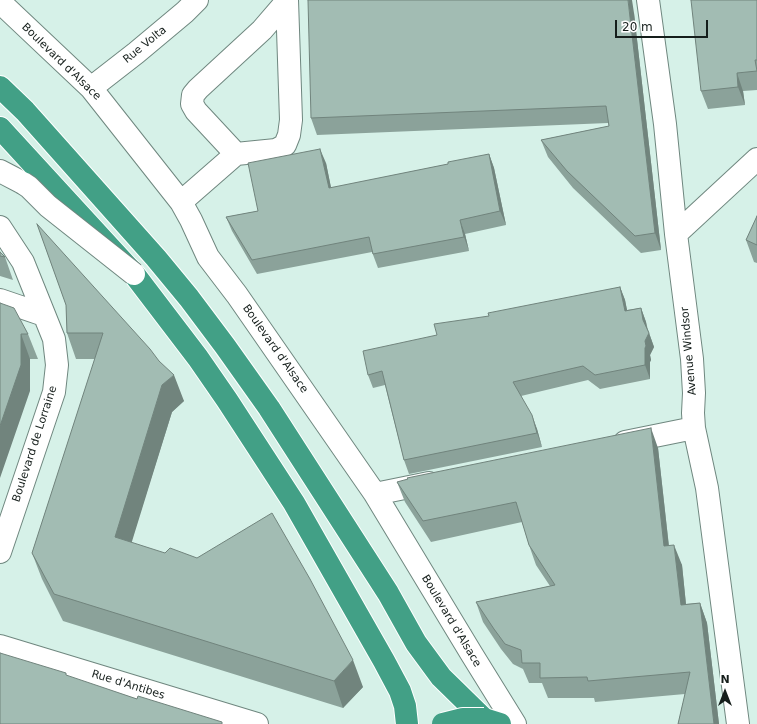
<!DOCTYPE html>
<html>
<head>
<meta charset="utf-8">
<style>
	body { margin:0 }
	#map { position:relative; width:757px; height:724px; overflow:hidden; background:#d6f1e8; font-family:"DejaVu Sans",sans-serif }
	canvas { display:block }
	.north { position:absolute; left:705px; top:672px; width:40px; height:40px; -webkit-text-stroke:3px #fff; paint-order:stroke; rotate:0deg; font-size:11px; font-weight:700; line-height:16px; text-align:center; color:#151e1b }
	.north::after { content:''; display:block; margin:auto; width:14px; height:18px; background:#151e1b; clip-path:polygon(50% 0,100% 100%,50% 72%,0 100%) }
	.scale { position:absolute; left:615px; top:20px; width:93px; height:18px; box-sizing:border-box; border:2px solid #151e1b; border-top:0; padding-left:5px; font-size:12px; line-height:14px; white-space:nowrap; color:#151e1b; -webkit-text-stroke:3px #fff; paint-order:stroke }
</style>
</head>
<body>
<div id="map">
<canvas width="757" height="724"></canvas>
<div class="north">N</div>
<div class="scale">20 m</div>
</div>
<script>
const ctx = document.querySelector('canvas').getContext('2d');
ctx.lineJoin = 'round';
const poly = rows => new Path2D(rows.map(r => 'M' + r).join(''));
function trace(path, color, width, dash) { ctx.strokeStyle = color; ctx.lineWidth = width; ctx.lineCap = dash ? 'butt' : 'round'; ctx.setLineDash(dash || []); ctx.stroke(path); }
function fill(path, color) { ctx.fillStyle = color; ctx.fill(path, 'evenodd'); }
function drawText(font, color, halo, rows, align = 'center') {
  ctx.font = font + ' "DejaVu Sans",sans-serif'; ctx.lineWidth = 4; ctx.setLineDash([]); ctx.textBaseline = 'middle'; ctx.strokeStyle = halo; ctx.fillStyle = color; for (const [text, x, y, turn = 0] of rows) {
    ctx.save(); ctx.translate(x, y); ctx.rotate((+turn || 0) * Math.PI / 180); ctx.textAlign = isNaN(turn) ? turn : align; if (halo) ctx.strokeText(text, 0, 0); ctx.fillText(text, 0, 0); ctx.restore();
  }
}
const minor = poly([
	[648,0,665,124,676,234,692,359,694,393,693,413,694,428,707,488,738,724],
	[0,2,91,88,181,202,191,220,208,257,237,295,375,494,471,653,515,724],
	[91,88,136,53,185,12,197,0],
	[236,154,196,111,192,104,193,95,198,89,262,30,287,1],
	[0,171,23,183],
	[181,202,236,154,276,150,285,145,289,135,291,120,287,0],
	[0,227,23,262,54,339,57,365,54,392,0,552],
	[676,234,757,159],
	[0,300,44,315],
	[625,442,694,428],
	[375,494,429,483],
	[0,646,257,724]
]);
const highway = poly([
	[0,87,25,111,156,258,189,298,225,346,269,408,388,593,416,643,441,677,484,719,500,724],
	[0,128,134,274,198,358,227,400,294,503,384,661,400,691,405,706,407,724]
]);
trace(minor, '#6f877f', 24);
trace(highway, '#fff', 24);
trace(minor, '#fff', 22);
trace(highway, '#42a086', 22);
const minorBridge = poly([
	[23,183,29,187,48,206,134,274]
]);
const highwayBridge = poly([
	[443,724,463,719,484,719]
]);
trace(minorBridge, '#6f877f', 24, []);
trace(highwayBridge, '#fff', 24, []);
trace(minorBridge, '#fff', 22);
trace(highwayBridge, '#42a086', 22);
fill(poly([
	[757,0,757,90,743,91,745,105,708,109,701,91],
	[634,13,661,250,641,253,573,188,548,157,541,140,609,126,608,123,317,135,311,118],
	[489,154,494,168,506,225,465,234,469,251,378,268,372,252,257,274,232,231,226,217,258,211,326,163,331,188,448,164],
	[757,216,757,263,754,262,746,240],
	[37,224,184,401,172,412,131,542,363,687,343,708,63,621,42,579,32,553,95,359,76,359,67,333,66,305],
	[0,252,5,257,13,280,0,276],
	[620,287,625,300,627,310,641,308,646,322,648,330,654,347,650,355,651,360,650,362,650,379,600,389,588,380,521,396,537,429,542,447,409,474,404,460,385,385,373,388,368,375,437,335,489,316],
	[0,303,28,334,38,359,30,359,30,391],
	[658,448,669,546,682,565,686,604,700,603,707,623,719,724,678,724,685,694,595,702,594,698,548,698,542,683,529,683,523,669,513,664,501,649,483,622,476,602,550,586,536,565,529,545,522,522,431,542,405,502,397,482]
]), '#8ba29a');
fill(poly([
	[628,0,632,0,634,13,661,250,655,233],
	[737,73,743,91,745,105,738,87],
	[320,149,326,163,334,202,329,188],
	[489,154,494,168,506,225,500,211],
	[460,220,465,234,469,251,464,237],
	[620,287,625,300,630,325,625,311],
	[641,308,646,322,648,334,649,333,654,347,650,355,651,360,650,362,650,379,645,365,645,341],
	[21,334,30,359,30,391,0,478,0,426],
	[174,375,184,401,172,412,125,564,115,537,162,385],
	[532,415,537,429,542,447,537,433],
	[651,428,658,448,671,566,664,546],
	[674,545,682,565,688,625,681,605],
	[700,603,707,623,719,724,714,724],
	[353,660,363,687,343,708,334,681]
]), '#71847d');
const building = poly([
	[308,0,628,0,655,233,635,236,567,171,541,140,609,126,606,106,311,118,308,0],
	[691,0,757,0,757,60,755,60,757,71,737,73,738,87,701,91,691,0],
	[320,149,329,188,448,164,448,162,489,154,500,211,460,220,464,237,373,254,369,237,252,260,226,217,258,211,248,163,320,149],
	[757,216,757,245,746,240,757,216],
	[37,224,150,349,159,361,174,375,162,385,115,537,165,553,170,548,197,558,272,513,310,579,353,660,334,681,54,594,32,553,103,333,67,333,66,305,37,224],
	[0,252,5,257,0,256,0,252],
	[620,287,625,311,641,308,643,320,649,333,645,341,646,346,645,348,645,365,595,375,583,366,513,382,532,415,537,433,404,460,382,371,368,375,363,351,437,335,434,324,489,316,488,313,620,287],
	[0,303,14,308,28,334,21,334,21,365,0,426,0,303],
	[651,428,664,546,674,545,681,605,700,603,714,724,678,724,690,672,588,681,587,677,540,678,540,663,522,663,521,650,505,644,494,629,476,602,555,585,529,545,516,502,423,521,397,482,408,479,407,478,651,428],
	[0,653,66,673,66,675,137,699,138,696,222,722,222,724,0,724,0,653]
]);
fill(building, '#a2bcb3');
trace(building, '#71847d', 1);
drawText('11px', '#151e1b', '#fff', [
	["Rue Volta",145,45,-39],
	["Boulevard d'Alsace",61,62,44],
	["Boulevard d'Alsace",275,349,55],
	["Avenue Windsor",689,351,-95],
	["Boulevard de Lorraine",35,444,-72],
	["Boulevard d'Alsace",451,621,59],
	["Rue d'Antibes",128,685,17]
]);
</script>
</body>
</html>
